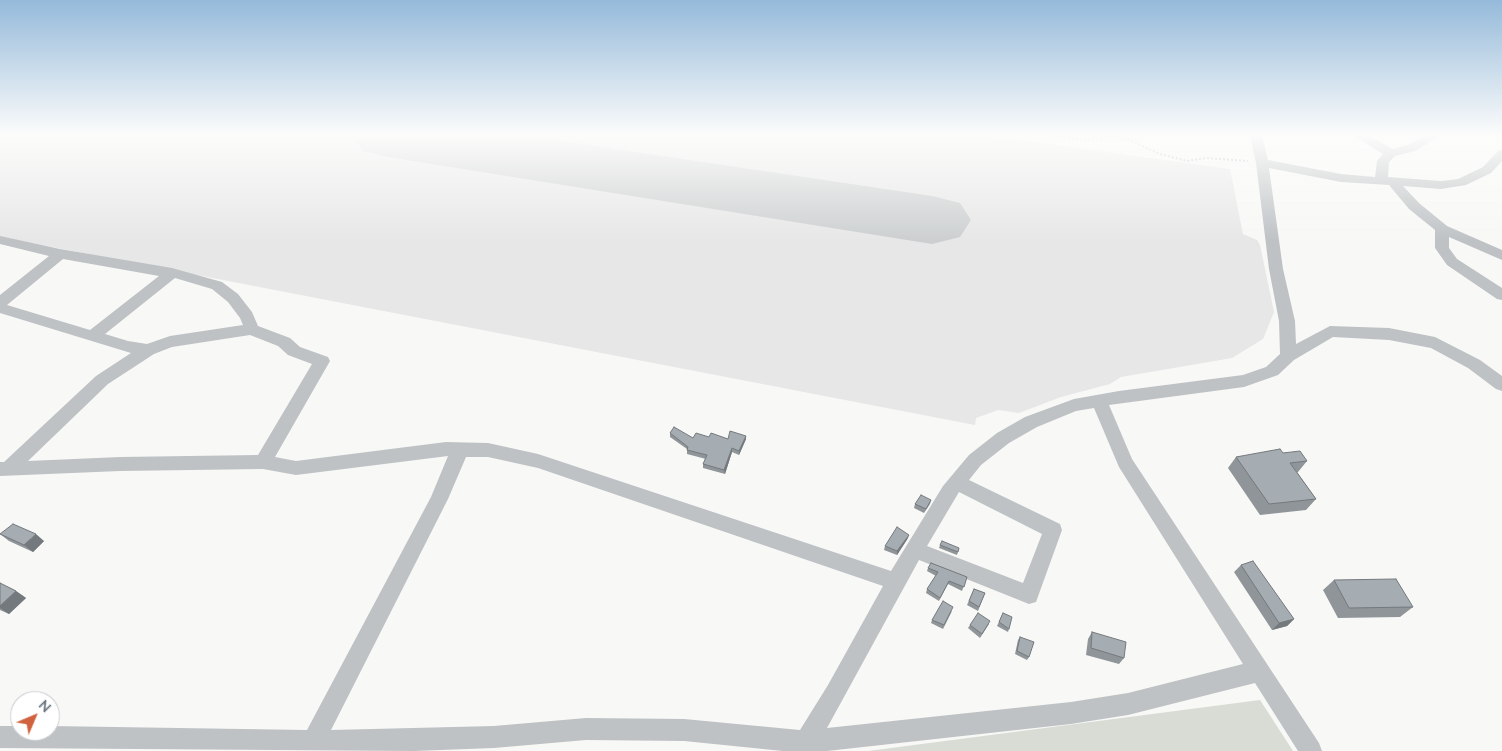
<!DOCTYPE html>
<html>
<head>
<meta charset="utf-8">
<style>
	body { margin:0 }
	#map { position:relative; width:1502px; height:751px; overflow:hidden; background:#f8f8f6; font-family:Mulish,sans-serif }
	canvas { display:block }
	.north { position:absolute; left:10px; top:691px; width:50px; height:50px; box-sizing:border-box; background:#fff; border:1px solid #c4c9cd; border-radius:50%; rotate:45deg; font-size:14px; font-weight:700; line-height:20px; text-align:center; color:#6b7883 }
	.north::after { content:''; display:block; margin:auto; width:18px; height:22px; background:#d0623e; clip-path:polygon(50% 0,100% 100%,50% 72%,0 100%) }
</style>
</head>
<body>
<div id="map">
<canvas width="1502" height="751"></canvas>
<div class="north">N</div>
</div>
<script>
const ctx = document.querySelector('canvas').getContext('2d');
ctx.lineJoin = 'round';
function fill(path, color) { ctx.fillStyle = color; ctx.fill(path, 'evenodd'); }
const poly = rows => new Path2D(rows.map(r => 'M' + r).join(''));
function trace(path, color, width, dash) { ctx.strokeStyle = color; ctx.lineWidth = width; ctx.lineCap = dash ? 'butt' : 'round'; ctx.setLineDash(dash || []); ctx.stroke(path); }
fill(poly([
	[0,136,991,136,1230,169,1243,234,1257,240,1260,245,1274,312,1263,339,1232,358,1121,377,1110,384,1061,397,1019,413,998,410,976,418,975,425,0,237]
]), '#e6e7e6');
fill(poly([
	[1260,700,1293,751,868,751]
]), '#d8dcd5');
fill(poly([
	[353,136,528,136,932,196,960,203,971,220,960,237,932,244,388,157,363,151,353,136]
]), '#cccfd0');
trace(poly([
	[1052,136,1084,140,1107,137,1127,139,1160,154,1187,161,1206,158,1248,161]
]), '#b8bbbe', 2, [2, 2]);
fill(poly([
	[1250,136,1262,136,1268,160,1341,174,1375,177,1377,161,1383,154,1354,136,1369,136,1393,149,1407,145,1425,136,1440,136,1415,151,1395,156,1389,162,1388,177,1441,181,1458,179,1483,167,1498,151,1502,150,1502,161,1491,173,1466,185,1441,189,1403,186,1419,203,1447,226,1502,250,1502,260,1449,237,1449,248,1457,259,1502,288,1502,300,1497,299,1447,265,1435,248,1435,230,1409,209,1389,185,1341,182,1269,168,1283,269,1295,321,1296,344,1330,326,1389,328,1435,337,1480,360,1502,376,1502,391,1496,389,1468,368,1431,348,1389,340,1333,337,1294,360,1278,375,1244,387,1109,405,1132,459,1319,743,1322,751,1298,751,1255,683,1128,715,1071,724,827,751,783,751,684,741,586,740,494,748,414,751,0,748,0,726,20,726,20,731,50,731,50,726,307,730,431,497,448,456,296,475,263,469,120,471,0,476,0,462,4,462,96,376,131,353,0,313,0,295,49,256,0,244,0,236,60,249,172,268,222,282,238,294,252,312,258,326,290,338,300,347,328,357,330,361,275,457,296,461,446,442,488,443,538,454,891,571,943,486,969,455,997,433,1025,417,1074,399,1119,391,1243,375,1266,367,1280,354,1279,321,1269,269,1256,163,1250,136],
	[63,259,159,276,90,330,7,305,63,259],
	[175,278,212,289,228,302,240,318,243,325,170,336,147,344,128,341,105,334,175,278],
	[250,335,278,346,288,355,312,364,258,455,120,457,28,461,108,384,154,354,172,347,250,335],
	[1094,408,1119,467,1243,664,1128,693,1071,702,827,728,919,560,1029,604,1036,602,1062,530,1060,524,969,480,981,465,1009,443,1037,427,1076,411,1094,408],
	[466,457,488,457,538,468,883,586,828,685,800,730,684,719,586,718,494,726,331,730,448,499,466,457],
	[959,492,1042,534,1023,583,927,546,959,492]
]), '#bec2c5');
fill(poly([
	[670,433,693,438,709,437,728,439,746,436,746,439,739,455,732,452,725,474,703,468,703,464,706,459,687,454,687,449,670,437],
	[1283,453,1307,461,1298,472,1297,472,1316,499,1306,510,1260,515,1228,468,1236,457],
	[931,500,930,504,924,513,914,508,915,504],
	[0,534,44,541,33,552,9,541],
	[908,538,897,555,884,550,885,546],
	[940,545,959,548,957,555,939,548],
	[1241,565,1294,619,1287,626,1272,630,1234,572],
	[928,568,967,577,962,591,948,584,939,601,926,593,927,589,936,576,927,571],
	[1334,580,1413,607,1400,617,1338,618,1323,590],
	[0,583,16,591,26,598,9,614,0,610],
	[974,589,985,593,978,611,967,605],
	[952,611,943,629,931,623,932,620],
	[1003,613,1009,629,1008,632,997,626],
	[989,624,980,638,968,628,970,625],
	[1092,632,1124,658,1119,664,1086,655,1088,639],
	[1020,637,1029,657,1027,660,1015,654,1018,640]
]), '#8f9599');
fill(poly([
	[746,436,746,439,739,455,739,451],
	[732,448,732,452,725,474,724,470],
	[36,534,44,541,33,552,24,545],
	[909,535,908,538,897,555,897,551],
	[16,591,26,598,9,614,0,608,0,606],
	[1294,619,1287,626,1272,630,1279,623]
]), '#74797d');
const building = poly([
	[674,427,693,438,696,433,709,437,711,433,728,439,730,431,746,436,739,451,732,448,724,470,703,464,707,455,687,450,688,447,670,433,674,427],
	[1280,449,1283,453,1300,451,1307,461,1290,463,1316,499,1269,504,1236,457,1280,449],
	[921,495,931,500,926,509,915,504,921,495],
	[13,524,36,534,24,545,0,534,13,524],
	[897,527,909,535,897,551,885,546,897,527],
	[942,541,959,548,958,552,940,545,942,541],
	[1253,561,1294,619,1279,623,1241,565,1253,561],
	[931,563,967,577,964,587,949,581,940,598,927,589,938,572,928,568,931,563],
	[1396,579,1413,607,1349,608,1334,580,1396,579],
	[0,583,16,591,0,606,0,583],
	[974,589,985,593,979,607,969,601,974,589],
	[943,601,953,607,944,625,932,620,943,601],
	[978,613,990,621,982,634,970,625,978,613],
	[1003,613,1012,617,1009,629,999,622,1003,613],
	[1092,632,1126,642,1124,658,1091,648,1092,632],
	[1020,637,1034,642,1029,657,1017,651,1020,637]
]);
fill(building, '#a6adb2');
trace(building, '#74797d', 1);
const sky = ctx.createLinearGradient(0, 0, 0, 241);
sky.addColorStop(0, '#95bada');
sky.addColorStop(0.56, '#fcfcfb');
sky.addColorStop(1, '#fcfcfb00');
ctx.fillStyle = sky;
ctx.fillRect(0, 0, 1502, 241);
</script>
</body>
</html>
